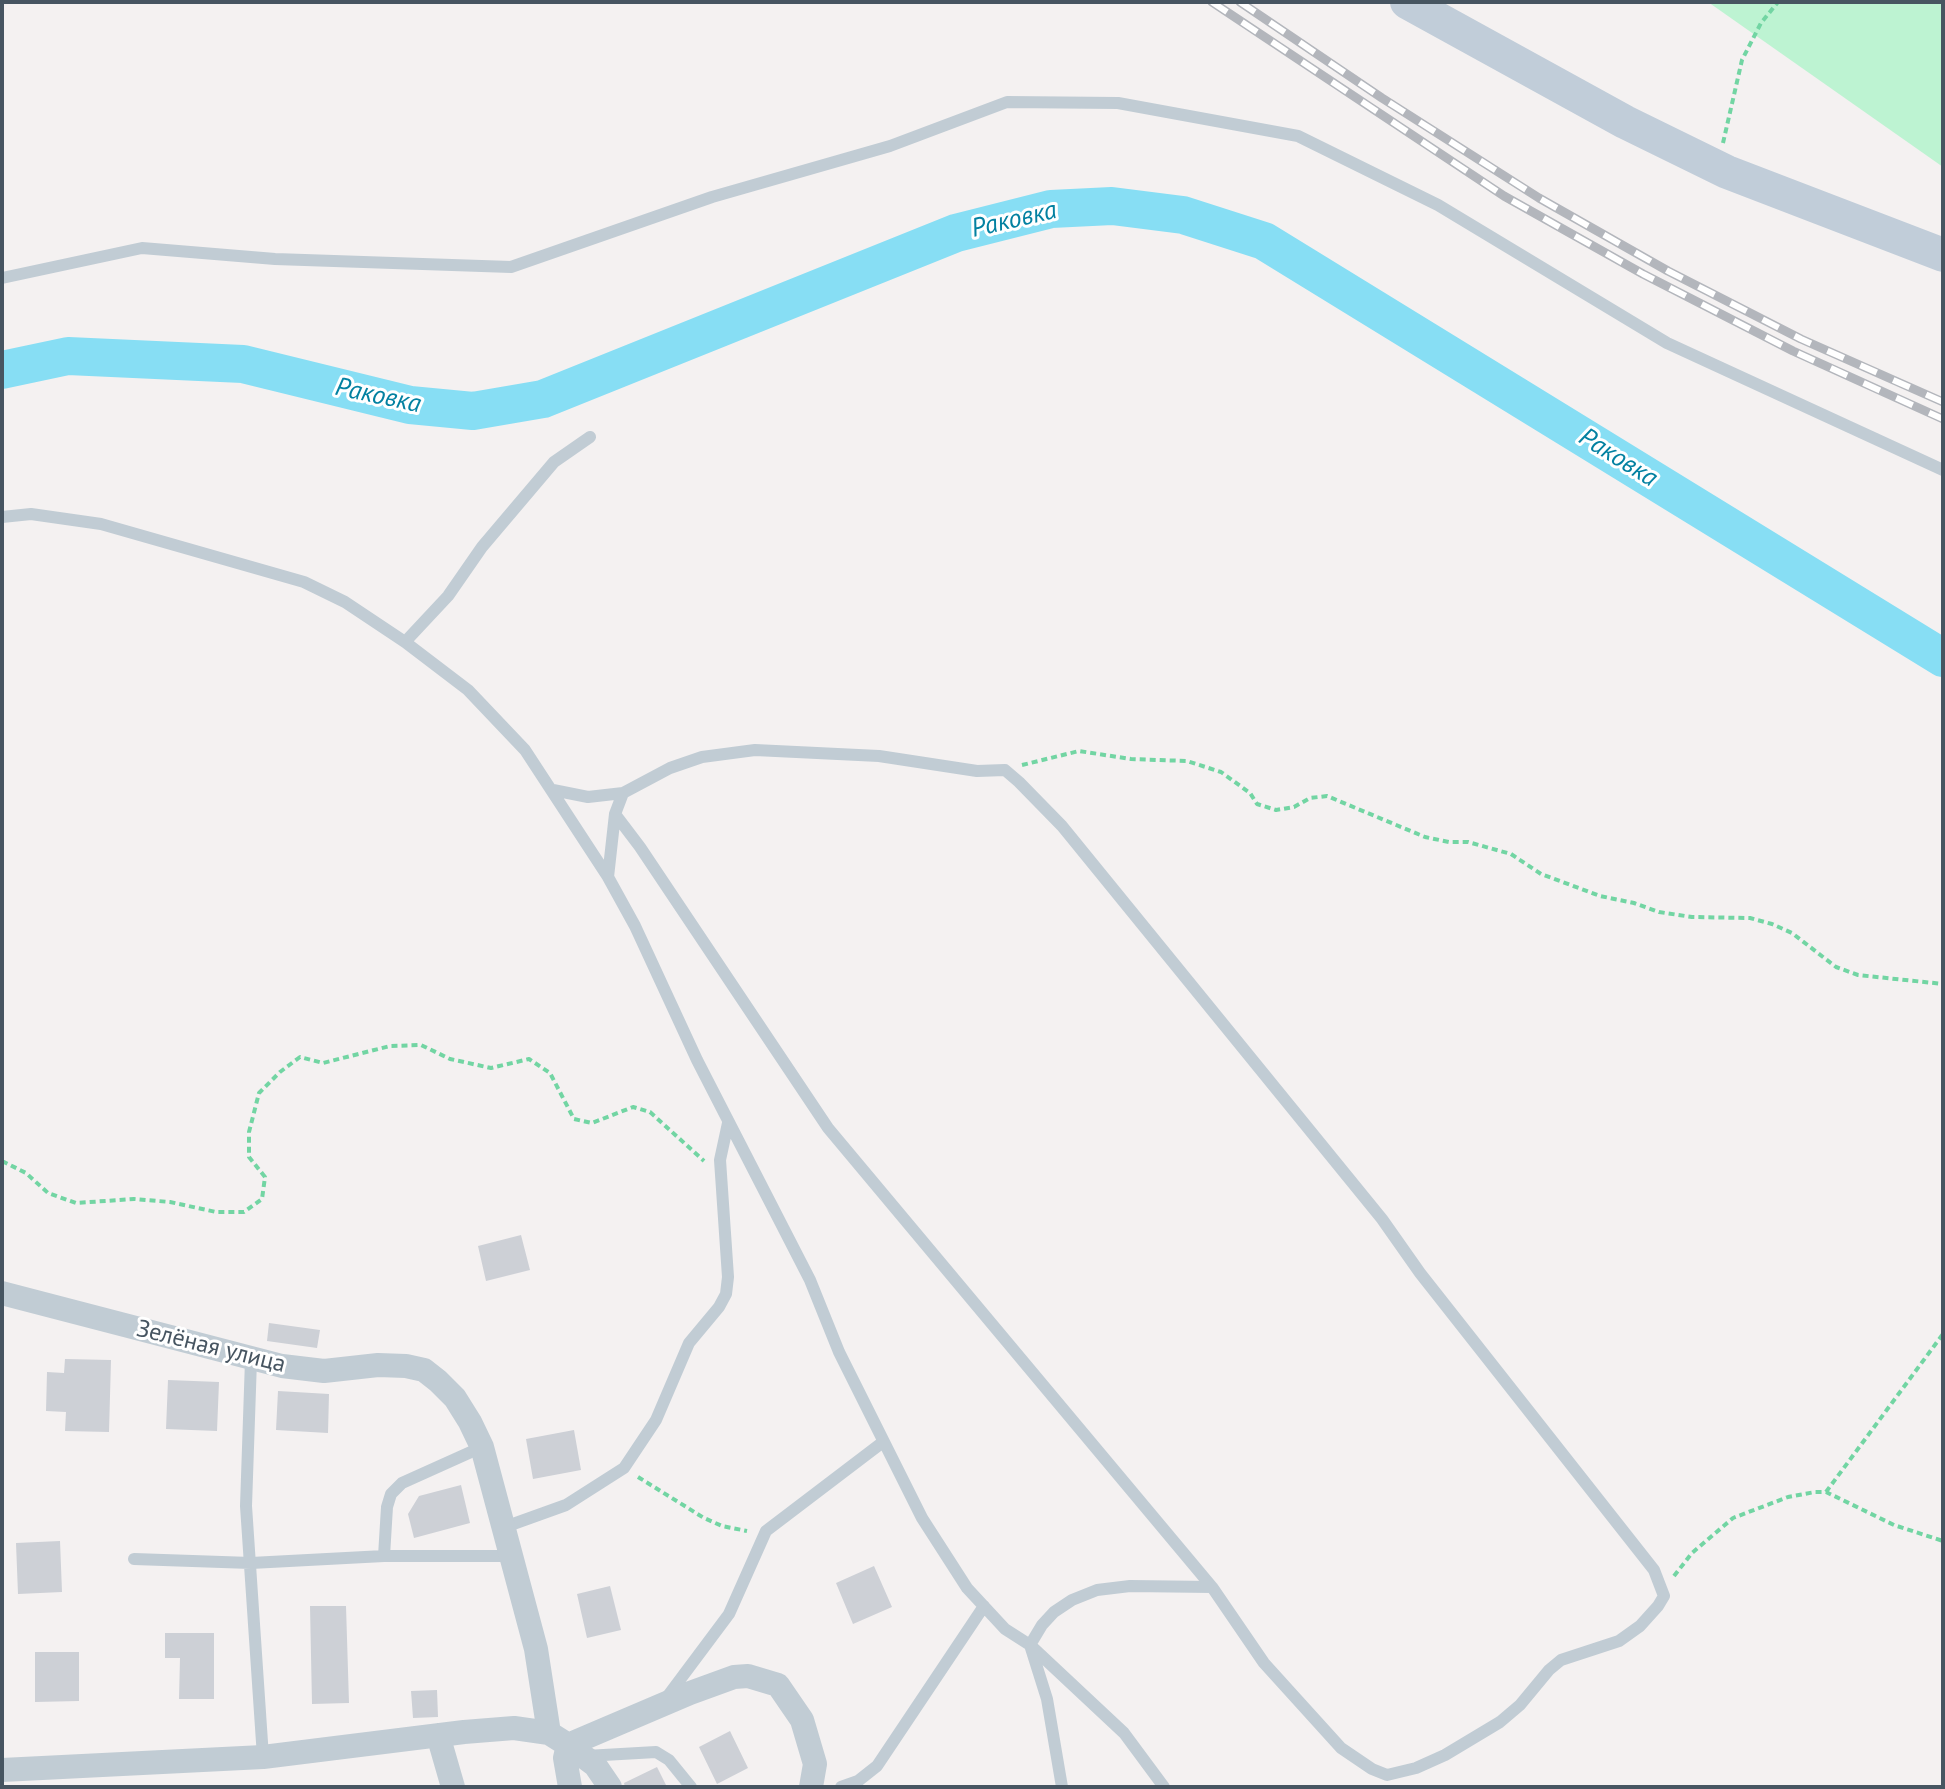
<!DOCTYPE html>
<html>
<head>
<meta charset="utf-8">
<style>
	body { margin:0 }
	#map { position:relative; width:1945px; height:1789px; overflow:hidden; background:#f4f1f1; font-family:"PT Sans",sans-serif }
	canvas { display:block }
	.frame { position:absolute; inset:0; border:4px solid #475561; pointer-events:none }
</style>
</head>
<body>
<div id="map">
<canvas width="1945" height="1789"></canvas>
<div class="frame"></div>
</div>
<script>
const ctx = document.querySelector('canvas').getContext('2d');
ctx.lineJoin = 'round';
function fill(path, color) { ctx.fillStyle = color; ctx.fill(path, 'evenodd'); }
const poly = rows => new Path2D(rows.map(r => 'M' + r).join(''));
function trace(path, color, width, dash) { ctx.strokeStyle = color; ctx.lineWidth = width; ctx.lineCap = dash ? 'butt' : 'round'; ctx.setLineDash(dash || []); ctx.stroke(path); }
function drawText(font, color, halo, rows, align = 'center') {
  ctx.font = font + ' "PT Sans",sans-serif'; ctx.lineWidth = 6; ctx.setLineDash([]); ctx.textBaseline = 'middle'; ctx.strokeStyle = halo; ctx.fillStyle = color; for (const [text, x, y, turn = 0] of rows) {
    ctx.save(); ctx.translate(x, y); ctx.rotate((+turn || 0) * Math.PI / 180); ctx.textAlign = isNaN(turn) ? turn : align; if (halo) ctx.strokeText(text, 0, 0); ctx.fillText(text, 0, 0); ctx.restore();
  }
}
fill(poly([
	[1708,2,1943,2,1943,167]
]), '#bdf3d2');
trace(poly([
	[2,370,68,356,243,364,410,405,473,411,543,399,956,233,1051,209,1112,206,1183,215,1264,241,1943,658]
]), '#87def4', 38);
fill(poly([
	[521,1235,530,1270,486,1281,478,1246],
	[269,1323,320,1330,317,1348,267,1341],
	[65,1359,111,1360,109,1432,65,1431,66,1412,46,1411,47,1372,64,1373],
	[168,1380,219,1382,217,1431,166,1429],
	[278,1391,329,1394,328,1433,276,1430],
	[574,1430,581,1470,533,1479,526,1439],
	[461,1485,470,1523,414,1538,408,1514,419,1496],
	[60,1541,62,1592,18,1594,16,1543],
	[874,1566,892,1607,853,1624,836,1583],
	[610,1586,621,1630,587,1638,577,1594],
	[310,1606,346,1606,349,1703,312,1704],
	[165,1633,214,1633,214,1699,179,1699,180,1658,165,1658],
	[35,1652,79,1652,79,1701,35,1702],
	[437,1690,438,1717,413,1718,411,1691],
	[730,1731,748,1768,717,1784,699,1747],
	[657,1767,667,1787,625,1787,624,1783]
]), '#cdd0d6');
trace(poly([
	[1723,143,1742,60,1761,23,1778,2],
	[1022,765,1079,751,1131,759,1187,761,1221,772,1250,793,1257,804,1276,810,1294,807,1310,798,1327,796,1425,837,1449,842,1468,842,1511,854,1541,874,1600,896,1634,903,1659,912,1692,917,1750,918,1772,924,1792,933,1836,967,1858,975,1943,984],
	[2,1161,26,1173,48,1193,76,1203,134,1199,170,1202,216,1212,244,1212,262,1199,265,1177,249,1157,249,1132,259,1093,280,1072,300,1057,323,1063,390,1046,421,1045,450,1059,491,1068,529,1059,550,1073,574,1119,592,1123,633,1107,650,1112,704,1161],
	[638,1477,704,1518,722,1526,747,1531],
	[1826,1492,1943,1334],
	[1674,1576,1692,1553,1733,1518,1788,1497,1815,1492,1826,1492,1894,1525,1943,1541]
]), '#72d5a3', 4, [6, 4]);
trace(poly([
	[2,278,142,248,275,259,511,267,712,197,890,146,1007,102,1118,103,1298,136,1438,205,1667,343,1943,470],
	[2,517,31,514,101,524,304,582,345,602,405,642,468,690,525,750,608,877,635,926,697,1060,810,1280,839,1352,922,1518,967,1588,1005,1629,1030,1645,1124,1733,1164,1787],
	[405,642,448,596,482,547,554,462,590,437],
	[553,790,588,797,623,793,670,768,702,757,755,750,879,756,977,771,1005,770,1019,782,1062,826,1382,1219,1420,1273,1654,1570,1664,1596,1658,1606,1640,1626,1619,1641,1561,1660,1549,1670,1520,1705,1500,1722,1445,1755,1416,1768,1387,1775,1372,1769,1341,1748,1264,1663,1212,1587,828,1128,640,847,615,814],
	[608,877,615,814,623,793],
	[251,1360,246,1506,263,1757],
	[502,1528,566,1505,624,1468,656,1420,689,1343,719,1307,726,1294,728,1277,720,1160,728,1123],
	[384,1556,387,1507,391,1494,402,1483,482,1447],
	[134,1559,251,1563,384,1556,512,1556],
	[667,1697,729,1614,766,1531,883,1442],
	[586,1756,656,1752,669,1760,691,1787],
	[841,1787,858,1781,877,1766,984,1606],
	[1062,1787,1047,1699,1030,1645,1042,1625,1054,1612,1072,1600,1097,1590,1130,1586,1212,1587]
]), '#c1ccd4', 12);
trace(poly([
	[2,1293,282,1366,324,1371,378,1365,406,1366,424,1370,438,1381,455,1398,470,1422,482,1447,536,1649,549,1733],
	[438,1735,453,1787],
	[2,1770,263,1757,464,1732,514,1728,549,1733,568,1745,595,1765,610,1787],
	[570,1787,565,1758,568,1745,690,1693,734,1677,748,1676,778,1685,802,1720,815,1764,811,1787]
]), '#c1ccd4', 24);
trace(poly([
	[1407,2,1625,122,1727,172,1943,255]
]), '#c1cdd9', 34);
const rail = poly([
	[1212,2,1504,196,1643,274,1793,351,1943,419],
	[1240,2,1382,98,1539,198,1668,271,1801,339,1943,402]
]);
trace(rail, '#b3b6bc', 9);
trace(rail, '#fff', 6, [18]);
drawText('24px', '#475561', '#fff', [
	["Зелёная улица",211,1347,14]
]);
drawText('italic 26px', '#0381a1', '#fff', [
	["Раковка",1014,220,-13],
	["Раковка",378,396,12],
	["Раковка",1618,458,32]
]);
</script>
</body>
</html>
